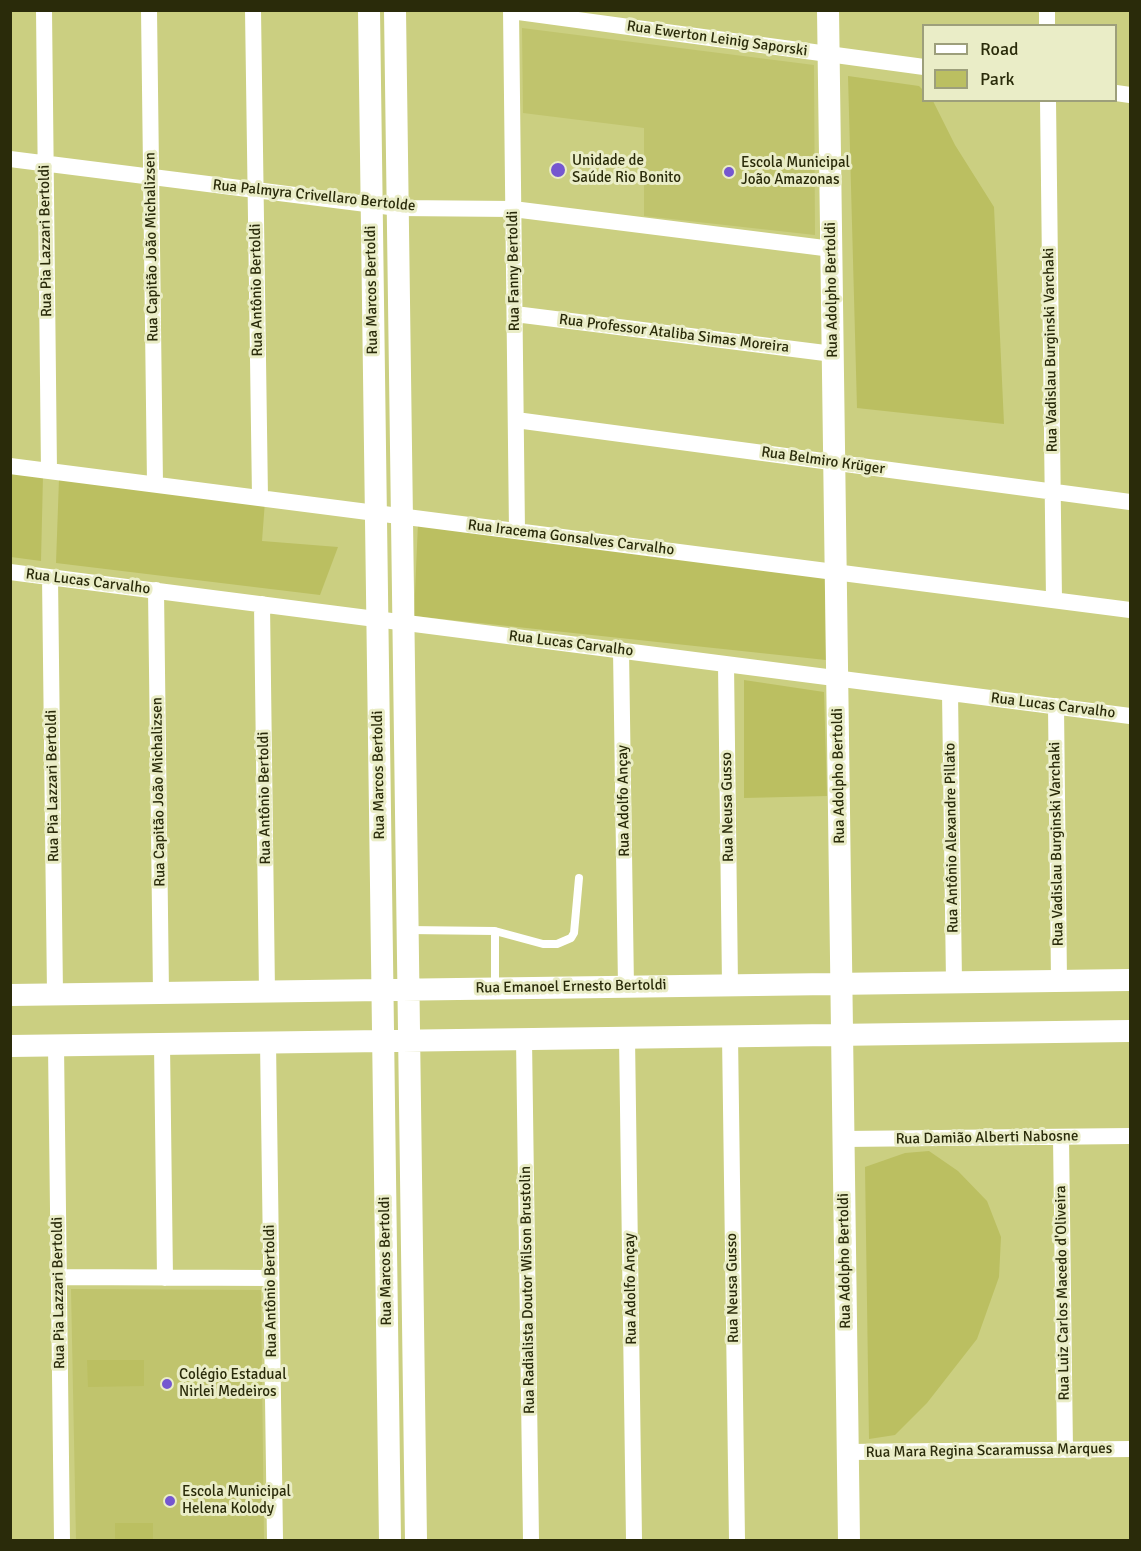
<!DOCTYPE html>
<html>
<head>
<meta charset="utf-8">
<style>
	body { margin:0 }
	#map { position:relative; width:1141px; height:1551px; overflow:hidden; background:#cbcf81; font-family:Signika,sans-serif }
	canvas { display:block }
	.frame { position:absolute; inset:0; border:12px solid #2a2b0a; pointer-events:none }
	.legend { position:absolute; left:922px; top:24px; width:195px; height:78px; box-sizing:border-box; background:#eaedc7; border:2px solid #9d9f7b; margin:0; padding:8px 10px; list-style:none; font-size:18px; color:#2a2b0a }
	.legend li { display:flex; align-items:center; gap:12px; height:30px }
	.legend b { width:30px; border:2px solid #9d9f7b }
</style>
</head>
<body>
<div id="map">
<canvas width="1141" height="1551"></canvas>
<div class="frame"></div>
<ul class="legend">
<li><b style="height:8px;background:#fff"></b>Road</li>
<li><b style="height:16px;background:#bbbf61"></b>Park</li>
</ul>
</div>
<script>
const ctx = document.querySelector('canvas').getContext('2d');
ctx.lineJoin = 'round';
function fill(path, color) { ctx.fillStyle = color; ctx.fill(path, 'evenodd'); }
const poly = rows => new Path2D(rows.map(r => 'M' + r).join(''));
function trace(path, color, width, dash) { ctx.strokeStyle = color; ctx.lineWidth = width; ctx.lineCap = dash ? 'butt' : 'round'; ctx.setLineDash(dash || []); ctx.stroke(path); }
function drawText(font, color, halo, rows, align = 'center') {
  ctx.font = font + ' Signika,sans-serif'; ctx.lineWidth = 6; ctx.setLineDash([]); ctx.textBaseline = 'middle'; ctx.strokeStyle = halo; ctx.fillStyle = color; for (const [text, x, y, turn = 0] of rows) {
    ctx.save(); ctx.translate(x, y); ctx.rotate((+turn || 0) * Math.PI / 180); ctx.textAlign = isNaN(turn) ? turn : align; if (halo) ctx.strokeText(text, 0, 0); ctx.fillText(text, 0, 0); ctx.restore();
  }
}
fill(poly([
	[522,28,814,65,815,235,644,216,644,128,523,113],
	[71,1289,261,1290,264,1540,76,1540]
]), '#c0c46d');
fill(poly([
	[848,76,919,86,923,90,924,100,933,101,955,145,994,207,1004,424,857,408],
	[11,472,43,476,41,561,11,557],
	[59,479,265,501,262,541,338,547,320,595,56,563],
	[418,523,825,572,826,660,414,616],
	[744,680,824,692,827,796,744,798],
	[929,1151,958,1171,987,1201,1001,1237,999,1277,977,1339,927,1403,895,1435,869,1439,865,1167,905,1153],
	[87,1360,144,1360,144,1386,88,1387],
	[115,1523,153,1523,153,1540,115,1540]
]), '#bbbf61');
trace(poly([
	[408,930,495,931,543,944,557,944,571,938,574,933,579,878],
	[495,931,495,988]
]), '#fff', 8);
trace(poly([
	[44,10,49,471],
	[149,10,155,484],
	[253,10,260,498],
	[511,10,517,531],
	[1047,10,1047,26],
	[511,11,924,67],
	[1116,93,1130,95],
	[1048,100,1054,600],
	[10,159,398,208,513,209,832,249],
	[515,314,833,354],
	[516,420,1130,502],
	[10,466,1130,610],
	[10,572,1130,716],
	[50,577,55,994],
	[156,590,161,993],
	[262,604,267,992],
	[621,650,626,987],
	[726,664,730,985],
	[950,693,954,982],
	[1056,706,1059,981],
	[730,1036,737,1540],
	[627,1037,634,1540],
	[524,1039,531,1540],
	[268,1042,275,1540],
	[162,1044,165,1278],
	[56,1045,62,1540],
	[1061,1137,1065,1450],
	[844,1139,1130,1136],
	[59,1277,271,1278],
	[848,1452,1130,1449]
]), '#fff', 16);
trace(poly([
	[369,10,390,1540],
	[395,10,416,1540],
	[828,10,849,1540],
	[10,995,1130,980],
	[10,1046,1130,1031]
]), '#fff', 22);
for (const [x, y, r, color] of [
	[558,170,8,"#7557d0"],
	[729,172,6,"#7557d0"],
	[167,1384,6,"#7557d0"],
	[170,1501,6,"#7557d0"]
]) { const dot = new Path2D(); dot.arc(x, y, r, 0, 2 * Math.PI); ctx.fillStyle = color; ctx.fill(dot); trace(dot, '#eaedc7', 2); }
drawText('15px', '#2a2b0a', '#eaedc7', [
	["Rua Ewerton Leinig Saporski",717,39,8],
	["Rua Palmyra Crivellaro Bertolde",314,196,6],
	["Rua Pia Lazzari Bertoldi",46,241,-91],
	["Rua Capitão João Michalizsen",152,247,-91],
	["Rua Fanny Bertoldi",514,271,-91],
	["Rua Antônio Bertoldi",257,290,-91],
	["Rua Marcos Bertoldi",372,290,-91],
	["Rua Adolpho Bertoldi",832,290,-91],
	["Rua Professor Ataliba Simas Moreira",674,334,7],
	["Rua Vadislau Burginski Varchaki",1051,350,-91],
	["Rua Belmiro Krüger",823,461,8],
	["Rua Iracema Gonsalves Carvalho",571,538,7],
	["Rua Lucas Carvalho",88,582,7],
	["Rua Lucas Carvalho",571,644,7],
	["Rua Lucas Carvalho",1053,706,7],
	["Rua Marcos Bertoldi",379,775,-91],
	["Rua Adolpho Bertoldi",839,776,-91],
	["Rua Pia Lazzari Bertoldi",53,786,-91],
	["Rua Capitão João Michalizsen",159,792,-91],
	["Rua Antônio Bertoldi",265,798,-91],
	["Rua Adolfo Ançay",624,801,-91],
	["Rua Neusa Gusso",728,807,-91],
	["Rua Antônio Alexandre Pillato",952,838,-91],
	["Rua Vadislau Burginski Varchaki",1057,844,-91],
	["Rua Emanoel Ernesto Bertoldi",571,987,-1],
	["Rua Damião Alberti Nabosne",987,1138,-1],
	["Rua Marcos Bertoldi",386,1261,-91],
	["Rua Adolpho Bertoldi",845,1261,-91],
	["Rua Neusa Gusso",733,1288,-91],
	["Rua Adolfo Ançay",631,1289,-91],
	["Rua Radialista Doutor Wilson Brustolin",528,1290,-91],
	["Rua Antônio Bertoldi",271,1291,-91],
	["Rua Pia Lazzari Bertoldi",59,1293,-91],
	["Rua Luiz Carlos Macedo d'Oliveira",1063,1293,-91],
	["Rua Mara Regina Scaramussa Marques",989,1451,-1]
]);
drawText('15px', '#2a2b0a', '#eaedc7', [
	["Unidade de",572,161],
	["Saúde Rio Bonito",572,178],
	["Escola Municipal",741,163],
	["João Amazonas",741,180],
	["Colégio Estadual",179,1375],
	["Nirlei Medeiros",179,1392],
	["Escola Municipal",182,1492],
	["Helena Kolody",182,1509]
], 'left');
</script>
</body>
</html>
